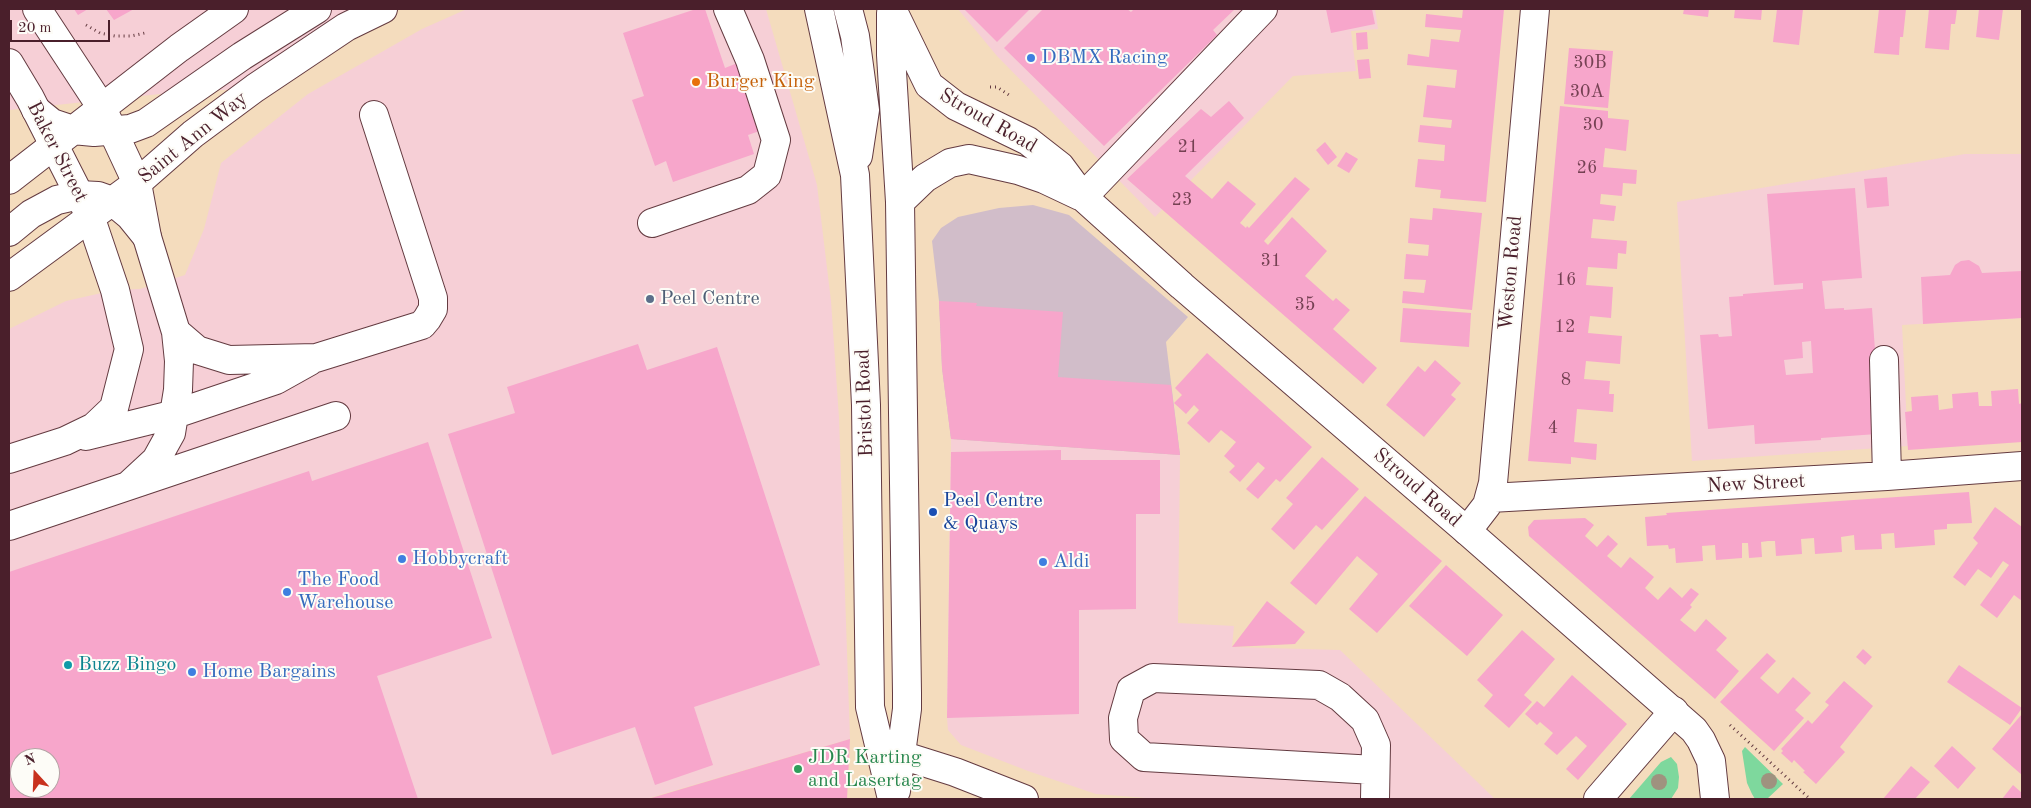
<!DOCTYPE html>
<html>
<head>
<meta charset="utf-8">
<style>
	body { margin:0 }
	#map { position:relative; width:2031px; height:808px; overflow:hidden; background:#f4dcbd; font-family:"Old Standard TT",serif }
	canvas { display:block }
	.frame { position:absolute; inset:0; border:10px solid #4a1f2b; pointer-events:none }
	.north { position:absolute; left:10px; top:748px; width:50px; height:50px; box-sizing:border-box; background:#fdfcf7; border:1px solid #b5a4a5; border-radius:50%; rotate:340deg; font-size:14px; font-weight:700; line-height:20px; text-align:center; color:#4a1f2b }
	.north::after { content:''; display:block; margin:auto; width:18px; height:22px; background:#c8321e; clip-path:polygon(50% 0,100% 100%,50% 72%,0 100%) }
	.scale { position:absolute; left:10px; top:20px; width:100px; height:22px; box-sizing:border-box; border:2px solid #4a1f2b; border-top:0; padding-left:6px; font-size:15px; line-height:18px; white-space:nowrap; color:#4a1f2b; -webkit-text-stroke:4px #fdfcf7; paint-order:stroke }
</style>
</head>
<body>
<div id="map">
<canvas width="2031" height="808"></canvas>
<div class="frame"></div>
<div class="north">N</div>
<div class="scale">20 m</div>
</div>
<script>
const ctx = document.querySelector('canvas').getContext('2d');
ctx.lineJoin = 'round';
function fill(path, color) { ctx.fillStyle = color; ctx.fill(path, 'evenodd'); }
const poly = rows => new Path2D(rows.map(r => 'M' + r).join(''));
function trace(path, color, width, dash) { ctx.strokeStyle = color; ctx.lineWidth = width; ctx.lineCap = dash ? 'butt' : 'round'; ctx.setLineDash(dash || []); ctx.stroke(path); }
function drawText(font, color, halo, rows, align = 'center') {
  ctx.font = font + ' "Old Standard TT",serif'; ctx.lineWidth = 4; ctx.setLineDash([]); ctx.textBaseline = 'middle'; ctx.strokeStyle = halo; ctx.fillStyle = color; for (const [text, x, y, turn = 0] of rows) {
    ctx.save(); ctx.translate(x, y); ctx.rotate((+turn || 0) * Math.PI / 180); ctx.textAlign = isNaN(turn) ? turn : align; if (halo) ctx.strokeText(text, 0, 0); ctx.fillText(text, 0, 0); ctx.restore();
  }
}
fill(poly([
	[9,9,393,9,255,88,160,94,9,110],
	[467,9,766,9,817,185,831,301,839,418,850,739,646,799,9,799,9,329,66,301,115,290,140,289,185,275,204,229,221,163,308,94,422,29],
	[20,758,50,758,50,788,20,788],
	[958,9,1375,9,1378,29,1351,31,1356,71,1293,76,1155,217,997,56],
	[1965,154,2022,154,2022,318,1902,325,1908,446,1692,461,1677,202],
	[951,439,1180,455,1178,623,1234,626,1232,647,1340,650,1495,799,1159,799,1096,794,1028,771,961,745,948,730,947,718]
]), '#f6cfd6');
fill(poly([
	[1033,205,1069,215,1188,317,1166,342,1180,455,951,439,942,368,939,301,932,241,941,228,958,217,999,208]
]), '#d1bdc9');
fill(poly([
	[1745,747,1783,784,1767,799,1755,799,1752,794,1747,783,1742,751],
	[1671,757,1677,764,1679,777,1678,788,1671,799,1629,799,1661,762]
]), '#7ed89d');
fill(poly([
	[74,9,88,9,78,15],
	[106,9,134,9,114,20],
	[696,9,705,9,725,68,745,60,768,128,748,135,754,154,673,182,666,161,655,166,632,100,644,96,623,33],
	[964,9,1030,9,997,42],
	[1043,9,1127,9,1131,12,1134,9,1235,9,1213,30,1217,35,1104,146,1004,48],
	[1326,9,1372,9,1375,24,1331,33],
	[1463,9,1504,9,1486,202,1440,198,1441,190,1415,187,1418,159,1444,161,1445,145,1418,142,1420,125,1451,128,1452,120,1423,117,1427,85,1455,88,1457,70,1407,65,1408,54,1429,57,1431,39,1459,42,1461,30,1425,27,1426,14,1462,18],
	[1684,9,1709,9,1708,17,1683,14],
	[1735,9,1762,9,1761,20,1734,18],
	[1777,9,1803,9,1799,45,1773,42],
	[1879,9,1906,9,1903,37,1900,37,1899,55,1874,53],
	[1929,9,1957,9,1955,24,1951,24,1949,50,1925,48],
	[1979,9,2003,9,1999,40,1976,37],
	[1367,32,1368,49,1357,50,1356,33],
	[1569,48,1613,51,1608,108,1564,104],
	[1369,59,1371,78,1359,79,1357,60],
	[1229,101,1244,118,1185,176,1212,199,1228,181,1256,204,1240,223,1246,228,1247,226,1249,228,1295,177,1310,189,1264,241,1268,245,1292,217,1327,251,1305,276,1333,301,1336,298,1350,310,1333,329,1377,368,1363,384,1127,179,1201,109,1211,117],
	[1560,106,1608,111,1608,118,1629,120,1626,151,1605,148,1603,167,1637,170,1636,184,1623,183,1622,196,1601,194,1600,204,1616,206,1614,221,1593,219,1591,238,1627,241,1626,254,1618,253,1617,269,1588,267,1586,285,1613,287,1611,318,1590,316,1588,333,1622,336,1621,348,1620,364,1586,361,1584,379,1610,381,1609,394,1614,394,1613,412,1577,409,1574,442,1597,444,1596,460,1571,457,1571,464,1528,461],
	[1325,142,1337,157,1328,165,1316,150],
	[1346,152,1358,159,1349,173,1337,166],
	[1887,177,1889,206,1867,208,1864,179],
	[1855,188,1862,278,1822,281,1825,309,1844,308,1844,310,1872,308,1875,350,1877,434,1821,438,1821,440,1755,444,1754,425,1708,429,1700,335,1718,334,1719,337,1732,336,1729,297,1743,296,1743,294,1803,289,1803,283,1774,285,1767,194],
	[1811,341,1813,373,1786,375,1784,360,1803,358,1802,342],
	[1433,208,1482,213,1472,310,1402,303,1403,291,1424,293,1426,280,1404,279,1406,254,1428,256,1429,245,1408,243,1410,218,1432,220],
	[1969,260,1979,266,1982,273,2022,271,2022,318,1923,324,1921,277,1950,275,1955,265,1961,261],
	[939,301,977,303,976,306,1063,312,1058,377,1171,385,1180,455,951,439,942,368],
	[1403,308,1471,313,1469,347,1400,342],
	[638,344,647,370,717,347,820,665,694,707,713,765,655,785,635,727,552,755,448,434,515,413,507,387],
	[1207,353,1312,447,1280,482,1276,479,1258,499,1246,489,1265,468,1258,462,1240,482,1229,472,1235,466,1224,456,1236,442,1221,430,1209,443,1187,423,1199,410,1194,405,1186,414,1174,403,1182,395,1175,388],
	[1435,360,1461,383,1451,395,1456,399,1424,437,1386,405,1418,366,1425,372],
	[2018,389,2019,404,2022,403,2022,442,1908,450,1905,412,1912,411,1911,397,1938,395,1939,410,1953,408,1952,394,1978,392,1979,406,1992,406,1991,391],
	[428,442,492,638,377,676,418,799,9,799,9,572,309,471,312,481],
	[20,758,50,758,50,788,20,788],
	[1061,450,1061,460,1160,460,1160,514,1136,514,1136,609,1079,610,1079,714,947,718,951,452],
	[1322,457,1359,489,1322,530,1316,525,1294,550,1271,529,1293,504,1286,498],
	[1969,492,1972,523,1947,524,1947,529,1934,530,1935,545,1895,548,1894,533,1881,534,1882,549,1855,550,1854,535,1841,537,1842,552,1815,554,1814,538,1801,539,1802,554,1776,556,1775,541,1768,541,1761,542,1762,557,1749,558,1748,543,1742,543,1742,558,1716,560,1715,545,1702,546,1703,561,1676,563,1675,548,1669,549,1668,545,1647,546,1645,517,1667,515,1666,513],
	[1365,496,1442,561,1377,633,1349,609,1378,574,1357,556,1316,605,1290,583],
	[1995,507,2022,527,2022,601,2014,595,1997,618,1980,605,2009,565,2003,561,1991,578,1978,569,1965,586,1953,577,1978,543,1973,538],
	[1585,518,1594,525,1585,536,1597,547,1608,535,1618,544,1607,556,1621,568,1630,557,1654,577,1645,588,1658,600,1670,587,1682,598,1691,588,1699,594,1690,605,1692,607,1680,620,1695,632,1706,619,1727,638,1716,650,1739,671,1715,699,1529,536,1528,527,1534,520],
	[1446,565,1503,615,1467,656,1409,606],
	[1267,601,1305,632,1295,644,1232,647],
	[1522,630,1555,659,1524,695,1532,702,1509,728,1484,706,1493,695,1477,680],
	[1863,649,1872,657,1865,665,1856,657],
	[1767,653,1776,661,1760,678,1778,694,1793,677,1811,693,1795,710,1804,718,1774,751,1720,702],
	[1959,665,2022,708,2010,725,1947,682],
	[1572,675,1627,724,1578,780,1566,769,1587,746,1576,736,1557,755,1544,744,1553,733,1540,722,1537,725,1525,714,1537,701,1544,707],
	[1844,681,1873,706,1840,747,1845,752,1816,784,1803,772,1805,771,1794,760,1792,763,1781,753,1783,751,1781,749,1808,720,1812,724,1829,705,1825,702],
	[2022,714,2022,775,1992,749],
	[850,739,847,799,648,799],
	[1952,746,1976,768,1958,789,1934,766],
	[1911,766,1930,782,1915,799,1883,799],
	[2013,785,2022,793,2022,799,2002,799]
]), '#f7a6cb');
const minor = poly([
	[37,9,102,108,137,183,147,237,176,332,179,361,178,390,171,433,156,460,129,485],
	[9,63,30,98,90,216,115,290,129,349,114,408,94,427,65,441,9,459],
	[1083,197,1263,9],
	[652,223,748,190,767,175,776,140,750,60,728,9],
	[176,332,197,350,229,360,316,358,422,325,427,319,433,309,433,298,374,115],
	[1884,360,1887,476],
	[86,436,175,414,276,380,310,361],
	[1490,498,1887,476,2022,466],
	[9,526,336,416],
	[1467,531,1487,505,1493,483,1535,9],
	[1375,799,1376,745,1365,720,1340,697,1319,685,1153,678,1131,690,1123,718,1124,739,1144,757,1375,770],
	[1598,799,1674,711]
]);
const major = poly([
	[819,9,855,175,866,405,870,707,892,799],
	[848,9,855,36,865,110,858,156],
	[892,9,929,85,956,106,1028,141,1060,166,1083,197,1182,286,1467,531,1694,730,1701,740,1711,761,1715,799],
	[891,13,891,55,900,202,907,693,907,709,896,791],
	[36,110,52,123,73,130,94,132,130,129,146,123,242,56,317,9],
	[9,180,179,48,234,9],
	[900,202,925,178,950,163,969,159,1018,170,1044,179,1080,196],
	[9,232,31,214,57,200,79,195,98,196,112,201,130,216,147,237],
	[9,277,137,183,193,134,255,88,346,27,383,9],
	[882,754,901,755,955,772,1024,799]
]);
trace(minor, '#643b41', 30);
trace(major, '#643b41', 30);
trace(poly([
	[86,25,100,33,115,36,131,36,145,33],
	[990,87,997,87,1009,95],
	[1730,725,1810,799]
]), '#643b41', 3, [1, 4]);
trace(minor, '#fff', 28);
trace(major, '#fff', 28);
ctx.fillStyle = '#9f927f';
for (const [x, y] of [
	[1769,781],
	[1659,782]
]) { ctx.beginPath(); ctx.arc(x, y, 8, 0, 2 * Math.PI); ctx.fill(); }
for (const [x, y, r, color] of [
	[1031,58,5,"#3f7fe0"],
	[696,82,5,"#e8710a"],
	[650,299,5,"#5c6f8a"],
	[933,512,5,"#1a4fb4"],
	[402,559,5,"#3f7fe0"],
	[1043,562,5,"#3f7fe0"],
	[287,592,5,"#3f7fe0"],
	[68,665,5,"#0f9aa8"],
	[192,672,5,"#3f7fe0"],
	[798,769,5,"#2e9e5b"]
]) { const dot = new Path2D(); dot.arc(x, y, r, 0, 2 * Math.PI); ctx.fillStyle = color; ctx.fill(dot); trace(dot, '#fdfcf7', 2); }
drawText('18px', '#754153', null, [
	["30B",1590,63],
	["30A",1587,92],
	["30",1593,125],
	["21",1188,147],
	["26",1587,168],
	["23",1182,200],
	["31",1271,261],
	["16",1566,280],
	["35",1305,305],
	["12",1565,327],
	["8",1566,380],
	["4",1553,428]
]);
drawText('20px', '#366cbe', '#fdfcf7', [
	["DBMX Racing",1041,58],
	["Hobbycraft",412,559],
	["Aldi",1053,562],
	["The Food",297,580],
	["Warehouse",297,603],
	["Home Bargains",202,672]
], 'left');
drawText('20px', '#c56008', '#fdfcf7', [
	["Burger King",706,82]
], 'left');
drawText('20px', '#4a1f2b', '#fdfcf7', [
	["Stroud Road",988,121,30],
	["Saint Ann Way",193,138,-39],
	["Baker Street",57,152,63],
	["Weston Road",1511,273,-85],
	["Bristol Road",865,403,-92],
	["New Street",1756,484,-3],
	["Stroud Road",1417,488,41]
]);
drawText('20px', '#4e5e75', '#fdfcf7', [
	["Peel Centre",660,299]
], 'left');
drawText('20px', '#164399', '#fdfcf7', [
	["Peel Centre",943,501],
	["& Quays",943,524]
], 'left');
drawText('20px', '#0d838f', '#fdfcf7', [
	["Buzz Bingo",78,665]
], 'left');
drawText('20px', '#27864d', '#fdfcf7', [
	["JDR Karting",808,758],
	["and Lasertag",808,781]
], 'left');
</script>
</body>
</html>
